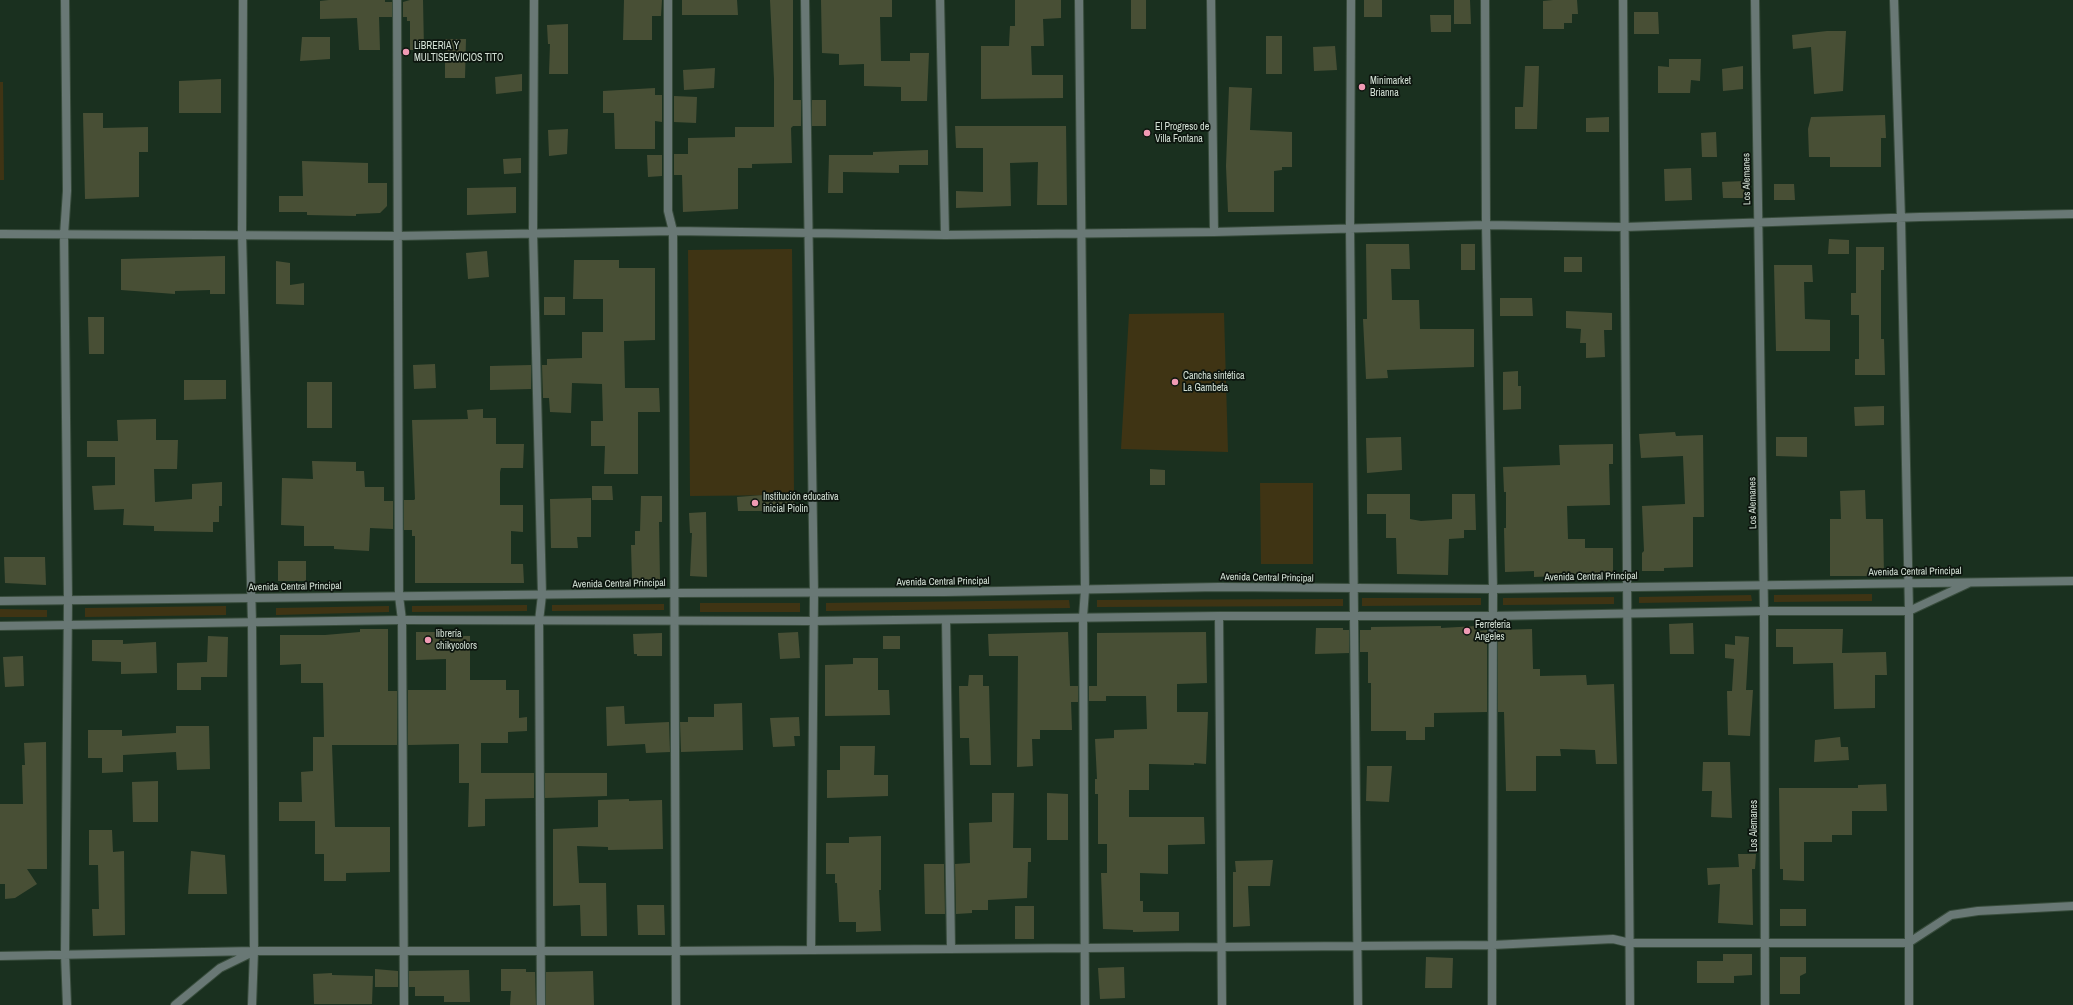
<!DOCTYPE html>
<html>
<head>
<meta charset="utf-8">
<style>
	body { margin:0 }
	canvas { display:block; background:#1a301f }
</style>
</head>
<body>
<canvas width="2073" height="1005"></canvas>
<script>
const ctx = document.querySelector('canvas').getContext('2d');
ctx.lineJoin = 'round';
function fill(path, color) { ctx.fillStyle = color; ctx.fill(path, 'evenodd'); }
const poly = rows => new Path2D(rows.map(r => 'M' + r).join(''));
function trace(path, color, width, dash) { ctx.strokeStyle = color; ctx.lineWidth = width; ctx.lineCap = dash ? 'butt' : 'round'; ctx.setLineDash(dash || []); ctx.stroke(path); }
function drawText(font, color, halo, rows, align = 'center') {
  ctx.font = font + ' "Archivo Narrow",sans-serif'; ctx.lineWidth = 3.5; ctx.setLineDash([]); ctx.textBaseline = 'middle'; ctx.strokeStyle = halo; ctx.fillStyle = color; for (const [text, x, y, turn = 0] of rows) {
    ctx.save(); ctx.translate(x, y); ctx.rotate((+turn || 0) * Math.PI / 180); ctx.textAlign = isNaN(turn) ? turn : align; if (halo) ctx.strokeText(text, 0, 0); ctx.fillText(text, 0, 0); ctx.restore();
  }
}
fill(poly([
	[0,82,3,82,4,180,0,180],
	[792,249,794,495,690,496,688,250],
	[1224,313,1228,452,1121,449,1129,314],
	[1260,483,1313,483,1313,564,1261,564],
	[1872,594,1872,601,1774,602,1774,595],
	[1751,595,1752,601,1639,603,1639,597],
	[1614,597,1614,604,1503,605,1503,598],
	[1481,598,1481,605,1362,606,1362,598],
	[1343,599,1343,606,1097,607,1097,600],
	[1069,600,1070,608,826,611,826,603],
	[700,603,800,603,800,612,700,612],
	[664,604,664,610,552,611,552,605],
	[527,605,527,611,412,612,412,606],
	[226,606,226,615,85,617,85,608],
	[389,606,389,612,276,615,276,608],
	[0,609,47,610,47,617,0,617]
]), '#3f3414');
fill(poly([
	[329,0,385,0,385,2,392,2,392,17,379,17,380,50,359,50,357,18,320,19,320,1],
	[410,0,423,0,424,50,410,50,410,21,407,21,407,17,403,17,403,2],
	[624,0,662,0,661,16,652,16,652,40,623,40],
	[682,0,737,0,738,15,682,15],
	[770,0,793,0,793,100,801,100,801,126,793,126,791,128,792,163,752,164,752,168,738,168,738,209,683,212,682,175,674,175,674,154,688,154,688,138,735,137,735,127,774,127,774,79],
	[821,0,892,0,892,17,880,17,881,61,910,61,910,53,929,53,927,101,901,101,901,87,864,86,864,64,839,65,839,54,822,53],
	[1015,0,1061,0,1061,18,1043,19,1044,46,1031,46,1032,75,1063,75,1063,98,981,99,981,46,1009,46,1010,26,1015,26],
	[1131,0,1146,0,1146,29,1131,29],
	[1364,0,1382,0,1382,17,1364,17],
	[1454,0,1470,0,1471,24,1454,24],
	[1553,0,1577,0,1578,14,1572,14,1572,23,1564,23,1564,29,1543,29,1543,1],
	[1634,12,1658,12,1659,34,1634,34],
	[1430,15,1451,15,1451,32,1431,32],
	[568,24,568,74,549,74,550,44,548,44,547,25],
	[1827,31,1846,31,1843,91,1814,94,1811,47,1793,49,1792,35],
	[1266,36,1282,36,1282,74,1266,74],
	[302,37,330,37,330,59,300,61],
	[445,39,466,39,465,78,445,78],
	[1335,46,1337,70,1314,71,1313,47],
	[1669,59,1701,59,1700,81,1691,80,1690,93,1658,93,1658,66,1669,67],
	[1525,66,1539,66,1537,129,1515,129,1515,107,1523,107],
	[1743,66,1743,89,1723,91,1722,69],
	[715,68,714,88,684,90,683,70],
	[522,74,522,91,496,94,495,77],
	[221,79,221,113,179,113,179,81],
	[1229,87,1252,88,1250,130,1292,132,1292,167,1282,167,1282,170,1274,171,1274,212,1228,212,1226,166],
	[655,88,655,95,662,95,662,122,655,121,655,149,615,149,614,113,603,113,603,91],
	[674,96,697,97,696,123,674,122],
	[812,100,826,100,826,126,812,126],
	[83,113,103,113,103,128,148,127,148,152,139,152,139,197,85,199],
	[1885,115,1886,138,1881,138,1881,167,1830,167,1830,157,1809,157,1808,129,1811,117],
	[1609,117,1609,132,1586,132,1586,118],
	[955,126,1066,126,1067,205,1037,205,1038,162,1010,163,1011,206,956,208,956,191,983,192,983,148,956,148],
	[568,129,567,154,549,156,548,130],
	[1716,132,1717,157,1702,157,1701,133],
	[928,150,928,165,899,165,899,173,843,172,843,193,828,193,829,155,873,155,873,152],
	[647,155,662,155,662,176,648,177],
	[521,158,521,173,504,174,503,159],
	[302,161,368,163,368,183,387,183,387,206,380,213,356,214,356,216,307,215,307,212,279,212,279,196,303,196],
	[1691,168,1692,200,1665,201,1664,169],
	[1744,181,1744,198,1723,198,1722,182],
	[1774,184,1794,184,1795,200,1774,200],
	[516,187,516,213,467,215,467,188],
	[1829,239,1849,240,1849,254,1828,254],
	[1366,244,1409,244,1410,269,1391,269,1392,300,1419,300,1420,329,1474,329,1474,367,1387,370,1388,378,1366,379,1363,319,1367,319],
	[1461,244,1475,244,1475,270,1461,270],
	[1856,247,1884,247,1884,270,1881,270,1881,339,1884,339,1885,375,1855,375,1855,359,1859,359,1859,315,1851,315,1851,293,1856,293],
	[487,251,489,277,468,279,466,253],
	[225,256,225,294,210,294,210,290,175,291,175,294,121,290,121,259],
	[1564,257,1582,257,1582,272,1564,272],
	[574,260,619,260,619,268,655,268,655,340,624,341,625,388,659,388,660,412,638,412,638,474,604,474,605,446,591,446,591,421,603,421,602,384,572,383,571,413,550,412,549,398,543,398,542,365,547,365,547,359,582,358,582,332,603,332,603,299,573,299],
	[276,261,290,263,290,285,304,283,304,305,276,304],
	[1774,265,1812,265,1813,282,1804,282,1805,319,1830,320,1830,351,1776,351],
	[544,297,565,297,565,315,544,315],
	[1500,298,1532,298,1533,316,1500,316],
	[1566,311,1612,313,1612,330,1604,330,1605,357,1586,358,1586,343,1580,343,1581,329,1566,328],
	[88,317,104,317,104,354,89,354],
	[435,364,436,388,414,389,413,365],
	[531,365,531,389,490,390,490,366],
	[1518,371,1518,386,1521,386,1521,409,1503,410,1503,372],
	[184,380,226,380,226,399,184,400],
	[307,382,332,382,332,428,307,428],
	[1884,406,1884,425,1855,426,1854,407],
	[483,409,483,418,496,418,496,444,524,444,523,468,501,468,500,472,500,505,523,505,523,532,511,531,511,564,523,564,524,583,415,583,415,536,412,536,412,530,404,530,404,500,414,500,415,499,412,420,468,419,467,410],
	[156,419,156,440,178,440,177,469,154,469,155,502,192,499,192,484,222,482,222,506,219,506,219,522,213,522,213,532,154,531,154,526,123,525,124,509,94,510,92,486,115,485,115,457,87,457,87,441,118,441,117,420],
	[1675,432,1676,436,1703,435,1704,517,1693,517,1693,567,1664,568,1664,571,1642,571,1642,553,1644,551,1642,506,1685,504,1683,456,1641,458,1639,434],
	[1401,437,1402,470,1367,473,1366,438],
	[1776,437,1807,437,1807,457,1776,456],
	[1613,444,1613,464,1609,464,1610,505,1567,506,1568,539,1585,539,1585,548,1613,548,1613,573,1558,574,1558,576,1534,577,1534,571,1505,572,1504,528,1506,528,1506,492,1504,492,1503,467,1560,465,1559,445],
	[312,461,356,462,356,471,364,471,365,487,384,487,384,501,393,501,393,529,370,528,369,551,334,549,334,546,304,546,304,526,281,525,282,478,313,479],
	[1150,469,1165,470,1165,485,1150,485],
	[592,486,612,486,613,500,592,500],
	[1865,490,1866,519,1883,519,1884,576,1830,576,1830,519,1841,519,1840,491],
	[1367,494,1410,494,1410,519,1421,521,1452,519,1452,494,1475,494,1476,530,1464,530,1464,538,1449,539,1448,575,1397,574,1396,538,1386,538,1386,514,1367,514],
	[763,495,794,495,795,511,738,511,737,497],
	[641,496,662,496,662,522,659,522,660,581,632,580,631,545,635,545,635,531,640,531],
	[591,498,591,537,577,537,578,548,551,548,550,499],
	[706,512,707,577,690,576,692,533,690,533,689,513],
	[4,557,45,557,46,585,5,583],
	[278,561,306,561,306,581,278,581],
	[1693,623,1694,654,1670,654,1669,624],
	[1441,626,1441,628,1477,626,1477,631,1487,630,1487,712,1434,713,1434,727,1425,727,1425,740,1406,740,1406,731,1371,731,1371,683,1368,683,1368,652,1360,652,1360,630,1371,630,1371,627],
	[1316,628,1343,628,1343,630,1349,630,1349,653,1315,654],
	[360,629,388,629,388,691,397,691,397,745,332,745,335,827,390,827,390,872,346,873,346,881,324,881,324,854,315,854,315,821,279,821,279,802,302,802,301,772,313,771,313,737,324,737,323,683,301,683,301,664,280,665,280,635,325,635,360,632],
	[1532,629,1533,669,1540,669,1540,676,1586,675,1587,685,1614,684,1617,764,1596,764,1595,750,1560,749,1561,756,1536,756,1536,791,1506,791,1504,712,1498,712,1498,630],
	[1776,629,1843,629,1842,653,1886,652,1887,675,1875,675,1875,708,1834,709,1833,663,1793,664,1793,647,1776,647],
	[416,632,443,632,443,636,470,636,470,680,506,680,506,690,519,690,519,718,527,717,527,731,508,732,508,743,481,743,481,773,534,773,534,798,485,799,485,826,468,827,469,783,459,783,459,744,408,745,408,690,446,690,446,659,416,660],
	[798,632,800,658,780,659,778,633],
	[1068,632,1070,686,1078,686,1078,702,1071,702,1072,730,1040,730,1040,739,1032,739,1033,766,1017,767,1018,656,989,656,988,634],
	[1206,632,1207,683,1177,684,1177,712,1208,712,1206,764,1194,763,1194,765,1149,764,1149,790,1129,790,1129,817,1204,817,1205,844,1168,845,1168,874,1140,873,1140,901,1143,901,1143,912,1179,912,1179,931,1133,932,1133,930,1103,929,1101,873,1107,873,1107,844,1098,844,1098,794,1095,794,1095,779,1097,779,1095,739,1114,738,1114,730,1147,729,1146,696,1106,696,1106,701,1089,701,1089,686,1097,686,1097,633],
	[662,633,662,656,637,656,637,654,634,654,633,634],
	[208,636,228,637,227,677,201,677,201,690,177,690,177,663,207,662],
	[883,636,900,636,900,649,883,649],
	[1735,636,1749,637,1746,690,1753,690,1750,736,1728,735,1727,691,1732,691,1734,659,1725,658,1725,644,1735,645],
	[92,640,123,640,123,644,156,642,157,673,121,674,121,662,92,661],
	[23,656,24,686,5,687,3,657],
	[853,658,878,658,878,690,889,690,890,715,825,716,825,665,853,664],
	[969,675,983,675,983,686,989,686,991,765,970,765,969,738,960,738,959,686,968,686],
	[742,703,743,750,681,752,680,722,688,722,688,717,714,717,714,704],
	[624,706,625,724,669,722,670,752,646,753,645,744,607,746,606,707],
	[799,717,800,736,794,736,795,746,773,747,770,718],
	[176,726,209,726,210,769,177,770,176,752,123,755,123,772,102,773,102,758,88,758,88,730,122,730,122,736,176,733],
	[1840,737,1841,747,1848,747,1849,760,1814,762,1815,740],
	[46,742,47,869,27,869,37,884,15,898,5,899,5,884,0,884,0,804,23,804,22,765,25,765,24,743],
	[840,746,875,746,874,775,888,775,888,796,827,798,827,770,840,770],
	[1703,762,1730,762,1732,818,1711,817,1712,791,1702,791],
	[1367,766,1392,766,1389,802,1366,801],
	[545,773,607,773,607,796,545,798],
	[158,781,158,822,133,822,132,782],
	[1886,784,1887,811,1852,811,1852,835,1832,835,1832,842,1804,842,1804,881,1783,880,1783,869,1780,869,1779,788,1858,788,1858,785],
	[992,793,1014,793,1013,848,1031,848,1031,862,1028,862,1027,898,988,900,988,910,972,910,972,913,956,914,955,864,970,863,969,823,992,822],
	[1047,793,1068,794,1068,840,1047,840],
	[629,799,629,801,662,800,663,849,608,850,608,847,577,846,579,883,606,883,607,936,581,936,580,905,553,906,553,829,598,827,598,800],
	[89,830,112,830,113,852,124,851,125,935,93,936,92,909,99,909,98,865,89,865],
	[881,836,881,890,879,890,881,931,856,932,856,922,839,922,837,883,835,883,835,874,826,874,826,843,849,843,849,837],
	[191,851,225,855,227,894,188,894],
	[1738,854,1756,854,1755,869,1752,869,1753,925,1718,923,1720,884,1708,885,1707,868,1739,867],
	[1273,860,1270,886,1248,886,1250,926,1233,927,1233,872,1236,872,1235,861],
	[924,864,944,864,945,914,925,914],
	[637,905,664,905,665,935,638,935],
	[1015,906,1034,906,1034,939,1015,939],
	[1780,909,1806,909,1806,926,1780,926],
	[1723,954,1752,954,1752,975,1734,976,1734,983,1697,983,1697,961,1723,961],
	[1426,957,1453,958,1452,988,1425,988],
	[1780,957,1806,957,1806,973,1800,976,1800,994,1780,994],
	[1124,967,1125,998,1100,999,1098,968],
	[375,969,398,971,398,987,375,987],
	[501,969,526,969,526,972,535,972,536,1005,510,1005,511,991,501,991],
	[469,970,470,1002,444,1002,444,996,415,996,415,987,409,987,409,971],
	[593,971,594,1005,546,1005,546,972],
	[332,973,332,975,373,976,372,1004,314,1004,313,974]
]), '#484f35');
const minor = poly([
	[65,0,67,191,64,235,68,600,65,954,67,1005],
	[243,0,242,234,252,623,254,951,252,1005],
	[397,0,399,596,402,620,404,1005],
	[534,0,533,232,542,595,539,621,541,1005],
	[668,0,668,211,673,231,676,1005],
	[805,0,814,593,811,950],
	[940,0,945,235],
	[1079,0,1085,590,1083,617,1085,1005],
	[1211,0,1214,232],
	[1351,0,1350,228,1358,1005],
	[1485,0,1486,225,1493,589,1492,1005],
	[1623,0,1630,1005],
	[1755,0,1764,611,1765,1005],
	[1894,0,1901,219,1909,611,1909,1005],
	[0,234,397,236,673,231,945,235,1214,232,1486,225,1625,227,1920,217,2073,214],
	[1219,616,1222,1005],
	[946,620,951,949],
	[0,956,254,951,675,951,1358,946,1493,945,1613,939,1630,943,1908,943,1951,915,1978,911,2073,906],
	[175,1005,220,968,251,953]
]);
const tertiary = poly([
	[0,601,675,593,945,592,1219,587,1493,589,2073,581],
	[0,626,402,620,814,621,1219,616,1492,616,1764,611,1909,611,1969,583]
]);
trace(minor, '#384c3c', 10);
trace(tertiary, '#384c3c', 10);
trace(minor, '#697875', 8);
trace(tertiary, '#697875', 8);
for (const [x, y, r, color] of [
	[406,52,4,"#f09ab4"],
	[1362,87,4,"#f09ab4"],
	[1147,133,4,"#f09ab4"],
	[1175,382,4,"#f09ab4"],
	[755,503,4,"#f09ab4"],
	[1467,631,4,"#f09ab4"],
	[428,640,4,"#f09ab4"]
]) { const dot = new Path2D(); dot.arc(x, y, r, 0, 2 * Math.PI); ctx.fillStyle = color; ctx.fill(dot); trace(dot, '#0c150e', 1.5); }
drawText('10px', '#d3e0d5', '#0c150e', [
	["LiBRERIA Y",414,46],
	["MULTISERVICIOS TITO",414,58],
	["Minimarket",1370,81],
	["Brianna",1370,93],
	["El Progreso de",1155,127],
	["Villa Fontana",1155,139],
	["Cancha sintética",1183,376],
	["La Gambeta",1183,388],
	["Institución educativa",763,497],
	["inicial Piolin",763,509],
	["Ferreteria",1475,625],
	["Angeles",1475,637],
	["librería",436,634],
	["chikycolors",436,646]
], 'left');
drawText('10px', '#d3e0d5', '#0c150e', [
	["Los Alemanes",1747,179,-91],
	["Los Alemanes",1753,503,-91],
	["Avenida Central Principal",1915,572,-1],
	["Avenida Central Principal",1591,577,-1],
	["Avenida Central Principal",1267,578,1],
	["Avenida Central Principal",943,582,-1],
	["Avenida Central Principal",619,584,-1],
	["Avenida Central Principal",295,587,-1],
	["Los Alemanes",1754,826,-90]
]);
</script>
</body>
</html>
